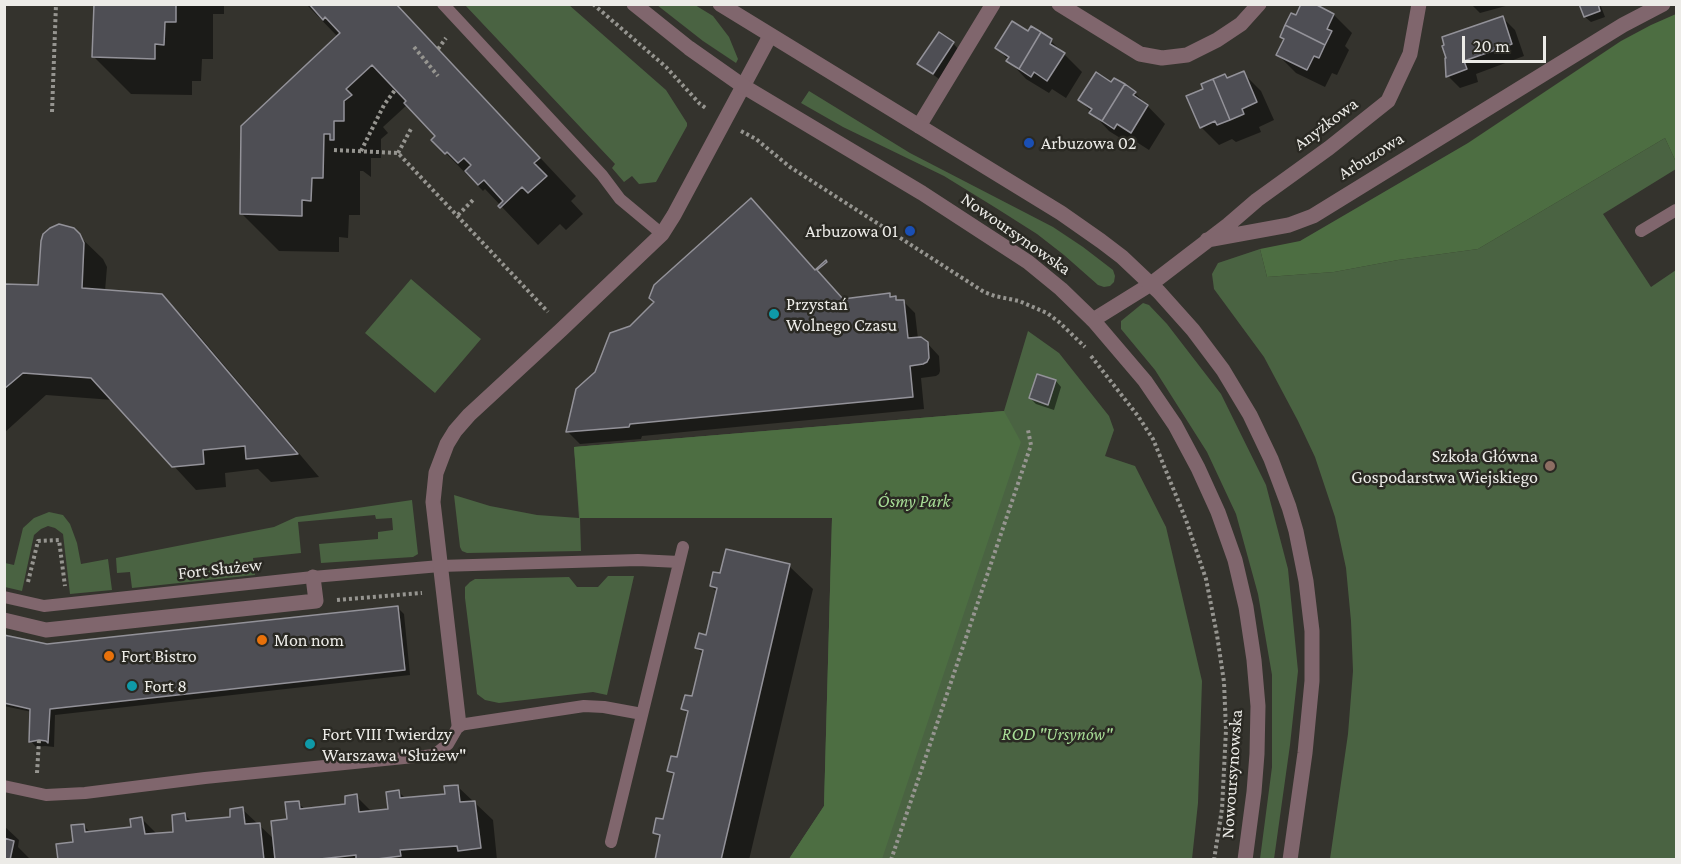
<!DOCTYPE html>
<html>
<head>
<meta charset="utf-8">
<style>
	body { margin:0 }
	#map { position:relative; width:1681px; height:864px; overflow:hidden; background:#34332d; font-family:"Crimson Pro",serif }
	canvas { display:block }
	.frame { position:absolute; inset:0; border:6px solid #ecebe7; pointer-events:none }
	.scale { position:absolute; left:1462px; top:36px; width:84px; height:27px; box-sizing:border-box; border:3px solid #ecebe7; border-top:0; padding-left:8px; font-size:18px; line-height:21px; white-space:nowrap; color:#ecebe7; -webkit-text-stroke:4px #2a2923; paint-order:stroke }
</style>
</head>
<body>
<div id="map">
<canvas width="1681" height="864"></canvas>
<div class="frame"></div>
<div class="scale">20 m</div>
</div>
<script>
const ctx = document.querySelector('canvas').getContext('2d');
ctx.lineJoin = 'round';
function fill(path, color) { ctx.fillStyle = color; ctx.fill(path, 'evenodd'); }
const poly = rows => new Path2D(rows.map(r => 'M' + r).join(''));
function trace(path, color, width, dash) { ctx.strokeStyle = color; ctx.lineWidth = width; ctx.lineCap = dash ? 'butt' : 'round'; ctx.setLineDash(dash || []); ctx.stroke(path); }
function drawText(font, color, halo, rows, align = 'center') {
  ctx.font = font + ' "Crimson Pro",serif'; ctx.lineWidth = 5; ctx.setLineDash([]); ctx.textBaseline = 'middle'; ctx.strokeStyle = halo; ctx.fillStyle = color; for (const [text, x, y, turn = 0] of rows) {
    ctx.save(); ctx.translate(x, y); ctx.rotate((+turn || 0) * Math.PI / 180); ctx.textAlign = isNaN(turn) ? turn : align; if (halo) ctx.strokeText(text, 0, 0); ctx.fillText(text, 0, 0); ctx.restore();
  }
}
fill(poly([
	[465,5,569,5,666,90,687,123,687,126,656,182,639,184,632,176,624,182,612,168,615,164],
	[657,5,695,5,713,16,729,37,738,59,736,63,703,41],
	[809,91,910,153,1053,227,1083,247,1113,270,1115,276,1114,282,1110,286,1104,287,1098,285,1064,255,1037,234,996,208,944,176,843,127,801,103],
	[1665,138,1676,162,1676,169,1603,214,1651,287,1676,270,1676,859,1330,859,1348,734,1353,671,1351,621,1346,568,1335,517,1315,457,1298,421,1264,357,1214,289,1212,274,1218,263,1260,249,1267,277,1334,272,1398,260,1478,249],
	[411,279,481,339,435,393,365,333],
	[1143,303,1149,305,1167,324,1221,394,1266,485,1288,569,1298,671,1290,745,1274,859,1260,859,1272,767,1272,675,1258,594,1236,514,1207,452,1155,370,1121,329,1121,321],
	[1028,331,1059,353,1109,416,1114,430,1105,456,1135,466,1166,527,1202,681,1198,803,1192,859,789,859,824,806,832,518,580,518,581,551,467,553,462,551,460,547,454,495,490,506,537,515,579,518,574,447,1004,411],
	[412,500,418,554,413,557,321,563,319,544,378,539,378,532,393,530,392,518,376,519,375,515,298,522,301,553,253,558,255,575,132,588,130,572,117,573,116,558,274,527,296,517],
	[49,512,63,515,70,524,77,543,81,564,108,559,112,590,70,594,63,534,55,528,48,526,41,529,34,535,22,591,5,587,5,563,14,565,23,528,34,518],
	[608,576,634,576,607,695,593,692,499,703,485,700,477,694,465,598,465,587,470,582,475,579,482,579,569,577,577,587,598,587]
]), '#4a6342');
fill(poly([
	[1676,14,1676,162,1665,138,1478,249,1398,260,1334,272,1267,277,1260,249,1300,241,1468,143,1621,41,1651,25],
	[1004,411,1021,442,882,859,789,859,824,806,832,518,580,518,574,447]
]), '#4d6e42');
fill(poly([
	[95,4,224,4,224,14,213,14,213,59,202,59,201,81,192,81,192,95,131,94,93,56],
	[306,4,396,4,576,196,571,201,583,214,566,230,560,224,538,245,485,189,483,191,433,140,437,136,407,105,383,127,388,133,381,139,381,158,371,158,371,177,363,171,360,171,360,215,349,215,348,238,339,237,339,252,279,251,241,213,338,37],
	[1312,4,1334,15,1352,33,1345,46,1349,50,1337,75,1332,73,1325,87,1296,73,1278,55,1285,40,1282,37,1297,18],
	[1471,4,1513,4,1480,13],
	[1581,4,1600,4,1605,17,1591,22,1585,17],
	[1503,18,1515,30,1524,56,1476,74,1478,82,1460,88,1448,76],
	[1028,33,1051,41,1082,72,1066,98,1052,89,1049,93,1026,79,997,48],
	[953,43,958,49,939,79,919,64],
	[1243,73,1261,91,1274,120,1259,127,1261,132,1236,142,1232,139,1219,145,1201,127,1205,89],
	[1112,84,1135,93,1165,124,1149,150,1135,141,1133,146,1109,131,1080,100],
	[763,212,843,301,889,295,899,301,903,301,915,313,918,339,927,343,939,356,940,371,939,374,936,376,921,378,924,409,642,436,641,439,580,444,568,432,597,373,631,327],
	[73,230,103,259,107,267,105,291,161,295,185,319,319,477,271,482,258,469,225,473,226,487,196,490,113,400,46,395,4,433,4,285,39,287],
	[1056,381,1061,387,1054,410,1036,404,1030,398],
	[789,566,813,589,749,860,656,860,660,838,654,832,664,821,675,777,669,771,678,759,689,715,683,709,693,698,703,654,697,648,707,637,717,592,711,586],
	[398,608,404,614,410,675,55,715,54,747,45,746,36,747,31,741,32,712,4,706,4,636,47,646],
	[457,786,493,820,497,860,60,860,74,844,84,826,91,833,133,828,142,819,158,835,175,833,184,814,192,822,232,818,242,809,274,839,289,821,298,803,306,810,347,806,356,796,372,812,389,810,399,792,406,799,446,795],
	[4,826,19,840,18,847,31,860,4,860]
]), '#0007');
const building = poly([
	[94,4,176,4,176,22,165,22,164,45,155,44,155,59,92,57,94,4],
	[309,4,396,4,540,158,534,163,547,176,528,193,522,187,500,208,498,206,503,201,484,180,478,185,465,171,471,165,464,158,458,163,447,152,445,154,431,140,435,136,404,103,406,101,372,65,346,89,352,95,344,101,344,121,334,121,334,140,330,140,330,134,324,134,323,178,312,178,311,201,302,200,302,216,240,214,241,126,340,33,325,17,323,20,309,4],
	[1301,4,1315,4,1334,14,1327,29,1332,31,1325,45,1285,25,1291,13,1296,15,1301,4],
	[1579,4,1598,4,1600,11,1584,17,1579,4],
	[1503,16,1512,44,1464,61,1467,69,1446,77,1445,58,1446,58,1442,46,1444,45,1442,37,1503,16],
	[1012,21,1028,31,1031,26,1041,32,1019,69,1006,61,1009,57,995,48,1012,21],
	[1285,25,1325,45,1319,58,1314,56,1307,70,1276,55,1284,39,1280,37,1285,25],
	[939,32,954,42,933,74,917,64,939,32],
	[1041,32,1052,39,1050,44,1065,53,1047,81,1034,72,1031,77,1019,69,1041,32],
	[1244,71,1257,102,1242,109,1244,114,1230,120,1213,79,1225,74,1227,78,1244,71],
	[1096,72,1111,82,1114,78,1125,84,1102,121,1089,113,1092,109,1078,100,1096,72],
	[1213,79,1230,120,1217,125,1215,121,1200,128,1186,96,1203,89,1201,84,1213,79],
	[1125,84,1136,92,1133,95,1148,105,1131,133,1117,124,1114,129,1102,121,1125,84],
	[751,198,815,270,826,260,827,262,817,270,843,299,890,293,890,297,896,296,896,300,904,300,908,338,921,337,928,342,929,358,927,362,923,364,910,366,913,397,630,424,629,427,566,432,576,389,595,372,610,333,630,326,654,302,649,298,654,285,751,198],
	[59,224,74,228,80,234,84,243,82,288,162,294,298,454,246,459,245,446,203,450,204,464,172,467,91,378,23,373,4,389,4,284,38,285,41,241,43,234,50,228,59,224],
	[1037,374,1056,380,1048,405,1029,398,1037,374],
	[726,549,790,564,721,860,655,860,660,835,653,833,656,818,663,819,674,773,667,771,671,756,677,757,688,711,681,709,685,695,692,696,703,650,695,648,699,633,706,635,717,588,710,586,713,572,720,573,726,549],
	[398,606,405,670,50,709,48,743,46,741,39,740,29,742,30,709,4,703,4,635,47,644,398,606],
	[458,785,460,802,475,801,481,848,458,851,457,846,400,850,401,856,369,860,356,860,356,855,311,860,275,860,271,821,287,819,285,802,299,801,300,809,345,804,345,796,357,794,359,812,388,809,386,792,399,790,400,798,445,794,444,786,458,785],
	[243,807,245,824,260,823,264,860,58,860,56,844,73,842,71,825,84,824,85,832,131,827,130,819,142,817,145,834,173,832,172,815,185,813,186,821,230,817,230,809,243,807],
	[4,838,14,841,10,860,4,860,4,838]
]);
fill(building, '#4e4e54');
trace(building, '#939299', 1.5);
trace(poly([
	[593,4,666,67,700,104,707,109],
	[414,47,438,76],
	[438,49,446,38],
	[52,112,56,4],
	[741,131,756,139,790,167,984,292,995,296,1019,301,1047,313,1059,322,1085,347],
	[334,150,398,153,548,312],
	[361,151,384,105,395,90],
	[398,153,412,127],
	[458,215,475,198],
	[1091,356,1138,416,1153,439,1186,520,1206,579,1217,635,1224,682,1226,730,1222,809,1214,860],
	[28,582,38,541,59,540,65,586],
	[337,600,422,593],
	[37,773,39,740],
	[891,860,1031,445,1028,430]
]), '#969590', 4, [3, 3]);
trace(poly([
	[443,4,602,175,620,199,662,234],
	[1641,231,1676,210],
	[4,597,44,606,313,577,440,566,638,560,679,562],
	[4,786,46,795,85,793,205,778,434,755,448,744,459,725,584,706,604,707,642,714],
	[611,842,683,547]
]), '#80666d', 12);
trace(poly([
	[4,620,46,630,316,601,313,577]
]), '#80666d', 15);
trace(poly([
	[1059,4,1140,54,1162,58,1187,55,1217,40,1241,24,1259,4],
	[919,126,993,4],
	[1207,240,1289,225,1313,216,1623,25,1663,4],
	[1093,320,1151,284,1228,225,1257,200,1329,148,1388,101,1410,54,1419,4],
	[459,725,433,502,436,473,447,444,455,431,469,415,561,330,662,234,674,215,770,36]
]), '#80666d', 15);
trace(poly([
	[634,4,689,48,743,86,922,193,1028,262,1061,289,1093,320,1145,381,1175,425,1198,468,1218,512,1235,560,1246,607,1254,660,1258,706,1257,754,1254,792,1245,860],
	[720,4,1061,213,1101,241,1122,257,1159,292,1193,330,1223,370,1250,415,1271,459,1289,507,1296,531,1306,581,1312,631,1312,681,1305,753,1290,860]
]), '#80666d', 15);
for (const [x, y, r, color] of [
	[1029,143,6,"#1a4fb4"],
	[910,231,6,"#1a4fb4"],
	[774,314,6,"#0f9aa8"],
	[1550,466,6,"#8d6e63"],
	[262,640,6,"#e8710a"],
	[109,656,6,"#e8710a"],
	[132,686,6,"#0f9aa8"],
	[310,744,6,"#0f9aa8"]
]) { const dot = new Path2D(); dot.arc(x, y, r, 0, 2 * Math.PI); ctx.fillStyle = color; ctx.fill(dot); trace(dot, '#2a2923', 2); }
drawText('18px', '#ecebe7', '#2a2923', [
	["Anyżkowa",1326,124,-37],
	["Arbuzowa",1371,156,-32],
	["Nowoursynowska",1016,234,35],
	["Fort Służew",220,569,-6],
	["Nowoursynowska",1232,774,-86]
]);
drawText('18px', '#ecebe7', '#2a2923', [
	["Arbuzowa 02",1041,143],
	["Arbuzowa 01",898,231,"right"],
	["Przystań",786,304],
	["Wolnego Czasu",786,325],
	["Szkoła Główna",1538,456,"right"],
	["Gospodarstwa Wiejskiego",1538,477,"right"],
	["Mon nom",274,640],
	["Fort Bistro",121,656],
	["Fort 8",144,686],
	["Fort VIII Twierdzy",322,734],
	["Warszawa \"Służew\"",322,755]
], 'left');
drawText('italic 18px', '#a7dc96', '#2a2923', [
	["Ósmy Park",914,501],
	["ROD \"Ursynów\"",1057,734]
]);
</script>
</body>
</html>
